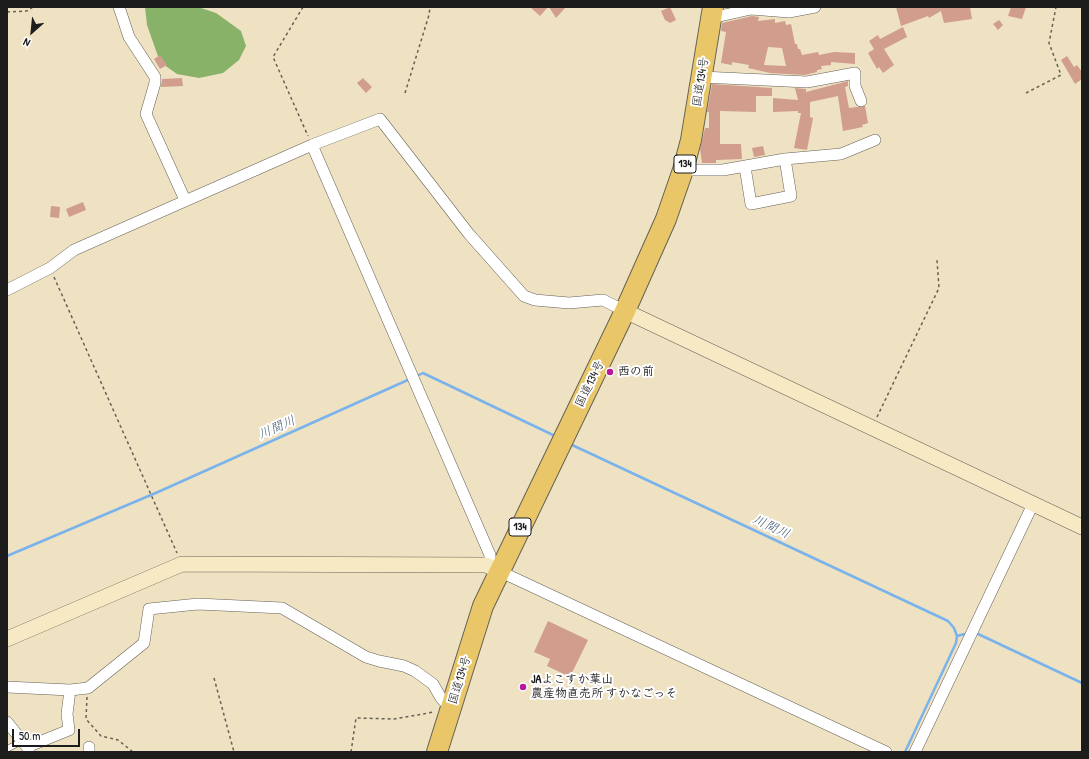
<!DOCTYPE html>
<html>
<head>
<meta charset="utf-8">
<style>
	body { margin:0 }
	#map { position:relative; width:1089px; height:759px; overflow:hidden; background:#eee2c3; font-family:"Patrick Hand",sans-serif }
	canvas { display:block }
	.frame { position:absolute; inset:0; border:8px solid #1c1c1c; pointer-events:none }
	.north { position:absolute; left:12px; top:12px; width:40px; height:40px; -webkit-text-stroke:3px #fff; paint-order:stroke; rotate:207deg; font-size:11px; font-weight:700; line-height:16px; text-align:center; color:#1c1c1c }
	.north::after { content:''; display:block; margin:auto; width:14px; height:18px; background:#1c1c1c; clip-path:polygon(50% 0,100% 100%,50% 72%,0 100%) }
	.scale { position:absolute; left:12px; top:729px; width:68px; height:18px; box-sizing:border-box; border:2px solid #1c1c1c; border-top:0; padding-left:5px; font-size:12px; line-height:14px; white-space:nowrap; color:#1c1c1c; -webkit-text-stroke:3px #fff; paint-order:stroke }
</style>
</head>
<body>
<div id="map">
<canvas width="1089" height="759"></canvas>
<div class="frame"></div>
<div class="north">N</div>
<div class="scale">50 m</div>
</div>
<script>
const ctx = document.querySelector('canvas').getContext('2d');
ctx.lineJoin = 'round';
function fill(path, color) { ctx.fillStyle = color; ctx.fill(path, 'evenodd'); }
const poly = rows => new Path2D(rows.map(r => 'M' + r).join(''));
function trace(path, color, width, dash) { ctx.strokeStyle = color; ctx.lineWidth = width; ctx.lineCap = dash ? 'butt' : 'round'; ctx.setLineDash(dash || []); ctx.stroke(path); }
function drawText(font, color, halo, rows, align = 'center') {
  ctx.font = font + ' "Patrick Hand","Klee One",sans-serif'; ctx.lineWidth = 4; ctx.setLineDash([]); ctx.textBaseline = 'middle'; ctx.strokeStyle = halo; ctx.fillStyle = color; for (const [text, x, y, turn = 0] of rows) {
    ctx.save(); ctx.translate(x, y); ctx.rotate((+turn || 0) * Math.PI / 180); ctx.textAlign = isNaN(turn) ? turn : align; if (halo) ctx.strokeText(text, 0, 0); ctx.fillText(text, 0, 0); ctx.restore();
  }
}
fill(poly([
	[145,7,198,7,216,13,241,31,246,46,239,60,223,73,199,78,177,74,160,62,147,25]
]), '#89b269');
trace(poly([
	[417,376,423,373,553,435],
	[570,444,948,621,954,628,957,636,956,643,905,752],
	[7,556,158,492,410,379],
	[976,633,1082,683],
	[957,636,969,633]
]), '#7ab3eb', 2.5);
fill(poly([
	[530,7,548,7,540,16],
	[549,7,566,7,556,18],
	[670,7,676,20,670,23,665,20,661,11],
	[896,7,970,7,972,19,944,23,941,11,929,18,928,16,901,26],
	[1011,7,1026,7,1022,19,1008,16],
	[752,16,759,17,758,21,775,19,775,23,785,21,786,25,791,24,795,44,797,44,798,49,800,49,802,55,818,52,819,55,834,52,855,53,855,64,831,62,831,65,821,66,822,69,817,70,817,72,805,75,770,73,748,68,749,65,732,62,732,65,721,63,726,32,721,31,722,23],
	[768,47,782,48,786,66,764,65],
	[999,20,1003,25,998,30,993,24],
	[903,27,907,37,884,49,894,65,883,73,879,67,877,69,868,53,874,49,869,41,878,35,880,39],
	[160,55,167,65,160,69,154,59],
	[1067,56,1074,67,1077,65,1082,72,1082,79,1075,84,1061,60],
	[182,78,183,86,161,87,162,79],
	[363,78,372,87,366,93,357,83],
	[848,81,848,86,845,87,849,108,865,106,868,123,862,125,863,127,843,131,838,96,810,102,810,117,813,118,807,150,794,148,801,113,798,113,798,111,773,112,773,98,798,100,795,88,806,89,806,92],
	[712,84,772,88,772,96,756,96,756,112,720,111,720,144,741,144,742,159,716,160,716,163,702,163,700,149,705,128,709,128,709,112,707,112],
	[763,146,765,155,754,157,752,148],
	[83,202,86,210,69,217,66,209],
	[51,206,60,207,59,218,50,217],
	[548,621,588,640,570,677,547,666,550,659,534,652]
]), '#d19d8d');
const lane = poly([
	[7,749,22,741]
]);
const street = poly([
	[119,7,129,37,155,77,155,83,146,114,185,200],
	[712,14,720,16,751,9,789,12,815,7],
	[702,77,807,82,855,73,855,86,861,101],
	[312,145,490,555,490,566],
	[745,167,751,204,791,196,785,159],
	[683,170,723,170,785,159,841,154,875,140],
	[7,290,50,268,74,250,312,145,380,119,469,234,524,296,535,300,569,303,603,300,625,311],
	[499,571,886,752],
	[7,687,70,690,88,688,144,643,149,609,198,604,282,608,366,657,379,661,404,666,415,671,433,684,441,698,451,709],
	[7,722,27,747,29,752],
	[27,747,69,730,67,714,70,690],
	[89,747,89,752],
	[915,752,1033,504]
]);
const secondary = poly([
	[625,311,1082,527],
	[7,639,182,564,486,565,499,571]
]);
const highway = poly([
	[437,752,483,606,625,311,666,219,683,170,691,140,713,7]
]);
trace(lane, '#666156', 7);
trace(street, '#666156', 12);
trace(secondary, '#666156', 16);
trace(highway, '#666156', 22);
trace(poly([
	[303,7,273,57,308,136],
	[7,12,27,11,33,7],
	[405,93,429,15,430,7],
	[1026,93,1061,75,1049,43,1056,7],
	[54,277,177,553],
	[877,417,939,288,937,260],
	[214,678,234,752],
	[87,697,86,719,101,736,118,740,133,752],
	[351,752,356,718,394,719,434,712]
]), '#666156', 1.5, [3, 3]);
trace(lane, '#fff', 5.5);
trace(street, '#fff', 11);
trace(secondary, '#f6e9c3', 15);
trace(highway, '#e9c769', 20);
for (const [x, y, r, color] of [
	[610,372,4,"#b5179e"],
	[523,687,4,"#b5179e"]
]) { const dot = new Path2D(); dot.arc(x, y, r, 0, 2 * Math.PI); ctx.fillStyle = color; ctx.fill(dot); trace(dot, '#fff', 1.5); }
for (const [x, y, w] of [
	[685,164,22],
	[520,527,22]
]) { const box = new Path2D(); box.roundRect(x - w / 2, y - 9, w, 18, 3); ctx.fillStyle = '#fff'; ctx.fill(box); trace(box, '#1c1c1c', 1); }
drawText('bold 11px', '#1c1c1c', null, [
	["134",685,164],
	["134",520,527]
]);
drawText('12px', '#1c1c1c', '#fff', [
	["国道134号",701,82,-81],
	["国道134号",590,384,-64],
	["国道134号",460,680,-73]
]);
drawText('bold 12px', '#1c1c1c', '#fff', [
	["西の前",618,372],
	["JAよこすか葉山",531,680],
	["農産物直売所 すかなごっそ",531,694]
], 'left');
drawText('italic 13px', '#466079', '#fff', [
	["川間川",277,428,-24],
	["川間川",771,527,25]
]);
</script>
</body>
</html>
